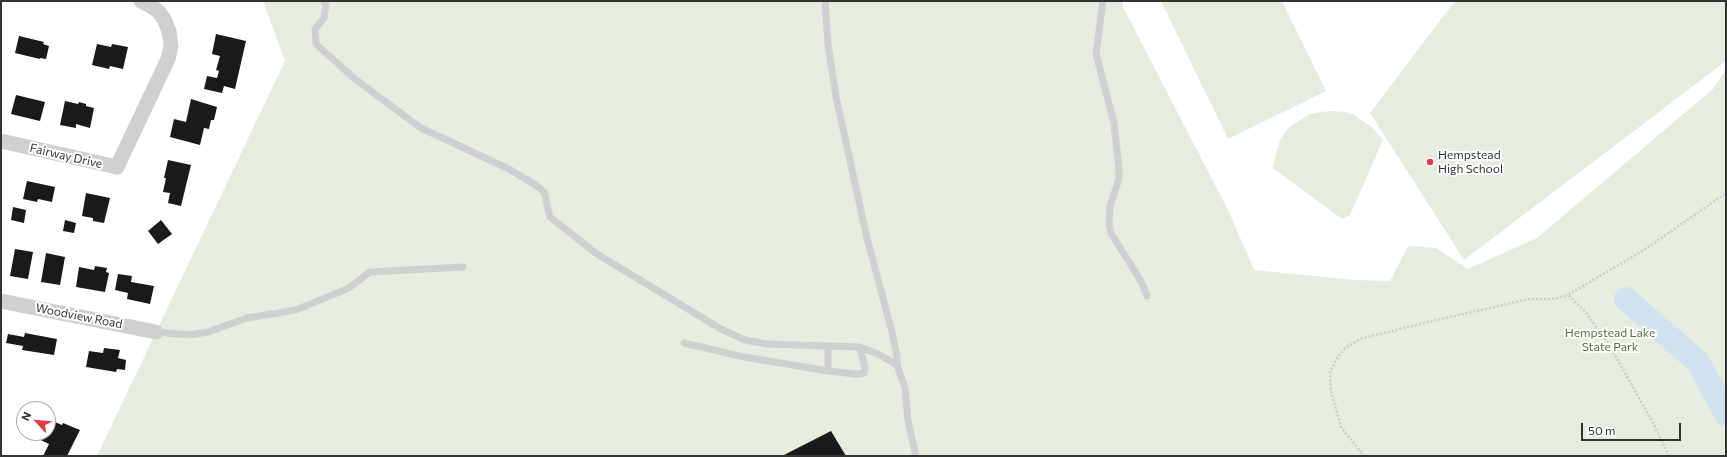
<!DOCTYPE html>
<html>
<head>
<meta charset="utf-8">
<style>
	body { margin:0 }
	#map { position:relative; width:1727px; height:457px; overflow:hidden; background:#fff; font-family:Commissioner,sans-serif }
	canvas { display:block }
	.frame { position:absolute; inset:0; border:2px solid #333; pointer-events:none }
	.north { position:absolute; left:16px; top:401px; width:40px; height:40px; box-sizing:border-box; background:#fff; border:1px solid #adadad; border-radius:50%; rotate:296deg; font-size:11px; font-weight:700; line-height:16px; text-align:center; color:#333 }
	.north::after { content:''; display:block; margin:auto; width:14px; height:18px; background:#e63946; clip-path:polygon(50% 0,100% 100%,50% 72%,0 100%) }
	.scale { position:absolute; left:1581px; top:423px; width:100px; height:18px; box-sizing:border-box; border:2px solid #333; border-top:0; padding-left:5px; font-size:12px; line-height:14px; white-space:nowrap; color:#333; -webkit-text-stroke:3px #fff; paint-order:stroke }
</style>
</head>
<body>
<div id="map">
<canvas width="1727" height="457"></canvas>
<div class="frame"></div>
<div class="north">N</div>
<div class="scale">50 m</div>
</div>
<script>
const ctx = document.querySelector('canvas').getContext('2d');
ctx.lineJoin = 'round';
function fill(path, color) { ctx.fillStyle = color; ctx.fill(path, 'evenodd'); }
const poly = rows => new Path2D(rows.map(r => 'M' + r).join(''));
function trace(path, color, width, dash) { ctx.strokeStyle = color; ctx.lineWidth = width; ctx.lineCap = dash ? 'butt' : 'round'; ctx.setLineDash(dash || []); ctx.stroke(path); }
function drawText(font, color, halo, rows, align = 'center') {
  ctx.font = font + ' Commissioner,sans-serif'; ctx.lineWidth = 4; ctx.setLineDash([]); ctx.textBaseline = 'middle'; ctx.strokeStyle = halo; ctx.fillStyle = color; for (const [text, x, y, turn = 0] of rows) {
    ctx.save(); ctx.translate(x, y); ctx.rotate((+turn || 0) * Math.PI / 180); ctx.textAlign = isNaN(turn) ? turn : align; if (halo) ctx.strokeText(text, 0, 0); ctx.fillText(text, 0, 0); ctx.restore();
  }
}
fill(poly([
	[263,1,1123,1,1123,7,1229,212,1254,270,1355,280,1390,281,1408,246,1436,248,1468,269,1537,238,1713,89,1726,69,1726,456,97,456,285,61],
	[1161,1,1282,1,1326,91,1228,139],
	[1455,1,1725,1,1726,4,1726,61,1464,260,1370,113],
	[1333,111,1345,112,1354,115,1373,128,1383,140,1350,215,1342,219,1273,168,1279,142,1288,128,1308,115,1320,112]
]), '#e6ecdf');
trace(poly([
	[1626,299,1698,362,1726,414]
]), '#cfe2ee', 24);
fill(poly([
	[216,34,246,41,235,89,224,86,222,93,204,89,207,76,217,78,219,71,216,70,220,56,212,54],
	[19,36,44,42,43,44,49,46,46,59,40,58,40,59,15,53],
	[97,44,111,47,112,44,128,47,123,69,110,66,109,69,92,65],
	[16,95,45,102,40,121,11,114],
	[191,99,217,107,214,120,211,120,209,129,204,128,200,145,170,137,174,119,186,122],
	[65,101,78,104,79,102,86,104,86,106,94,108,90,128,76,124,76,128,60,125],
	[168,160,191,165,181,206,168,203,170,193,163,192,166,178,164,178],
	[27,181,55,187,52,202,38,199,37,202,23,199],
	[86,193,110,198,104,223,93,221,93,218,82,216],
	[13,207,26,210,24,223,11,220],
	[65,220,76,223,74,233,63,231],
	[161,220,172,234,158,244,148,231],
	[15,249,33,252,28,279,10,276],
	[46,253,65,257,60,285,41,282],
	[95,266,107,268,106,272,109,273,105,292,76,287,79,267,94,270],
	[118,274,132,276,131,282,154,286,150,304,127,299,128,293,115,290],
	[25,333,57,339,54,355,22,350,23,346,6,343,8,334,24,337],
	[104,348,120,350,118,358,126,360,125,370,117,369,116,372,86,367,89,351,103,353],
	[48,419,62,425,63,423,80,430,67,456,43,456,49,444,26,433,48,433],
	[831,431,846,456,782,456]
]), '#1a1a1a');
trace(poly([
	[1364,456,1341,427,1331,391,1330,372,1337,358,1345,348,1360,339,1437,320,1529,299,1554,299,1568,295],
	[1669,456,1653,423,1611,348,1585,311,1568,295,1644,250,1726,193]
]), '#cdcdcd', 2.5, [2, 2]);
trace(poly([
	[323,1,326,5,324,18,315,29,316,44,355,79,421,128,509,169,534,184,544,192,550,217,597,254,721,329,745,340,767,344,860,347,878,354,897,365],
	[825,1,828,44,836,97,867,238,892,332,897,356,897,365,905,388,908,421,916,456],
	[1103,1,1096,54,1114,123,1119,168,1119,179,1110,206,1109,223,1111,233,1142,283,1147,296],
	[156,332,190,335,208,332,247,318,296,310,349,288,370,272,463,267],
	[684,343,739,356,828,371,856,374,864,373,865,368,860,347],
	[828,346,828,371]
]), '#d0d0d0', 7);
trace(poly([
	[1,141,117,167,168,59,171,46,169,31,165,21,159,12,151,6,141,1],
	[1,301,156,332]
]), '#d0d0d0', 15);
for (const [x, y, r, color] of [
	[1430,162,4,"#e63946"]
]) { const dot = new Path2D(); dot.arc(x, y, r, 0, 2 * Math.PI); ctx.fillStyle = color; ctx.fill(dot); trace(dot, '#fff', 1.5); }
drawText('12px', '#333', '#fff', [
	["Hempstead",1438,155],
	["High School",1438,169]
], 'left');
drawText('12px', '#333', '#fff', [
	["Fairway Drive",66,156,13],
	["Woodview Road",79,316,11]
]);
drawText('12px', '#56703f', '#fff', [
	["Hempstead Lake",1610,333],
	["State Park",1610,347]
]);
</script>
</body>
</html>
